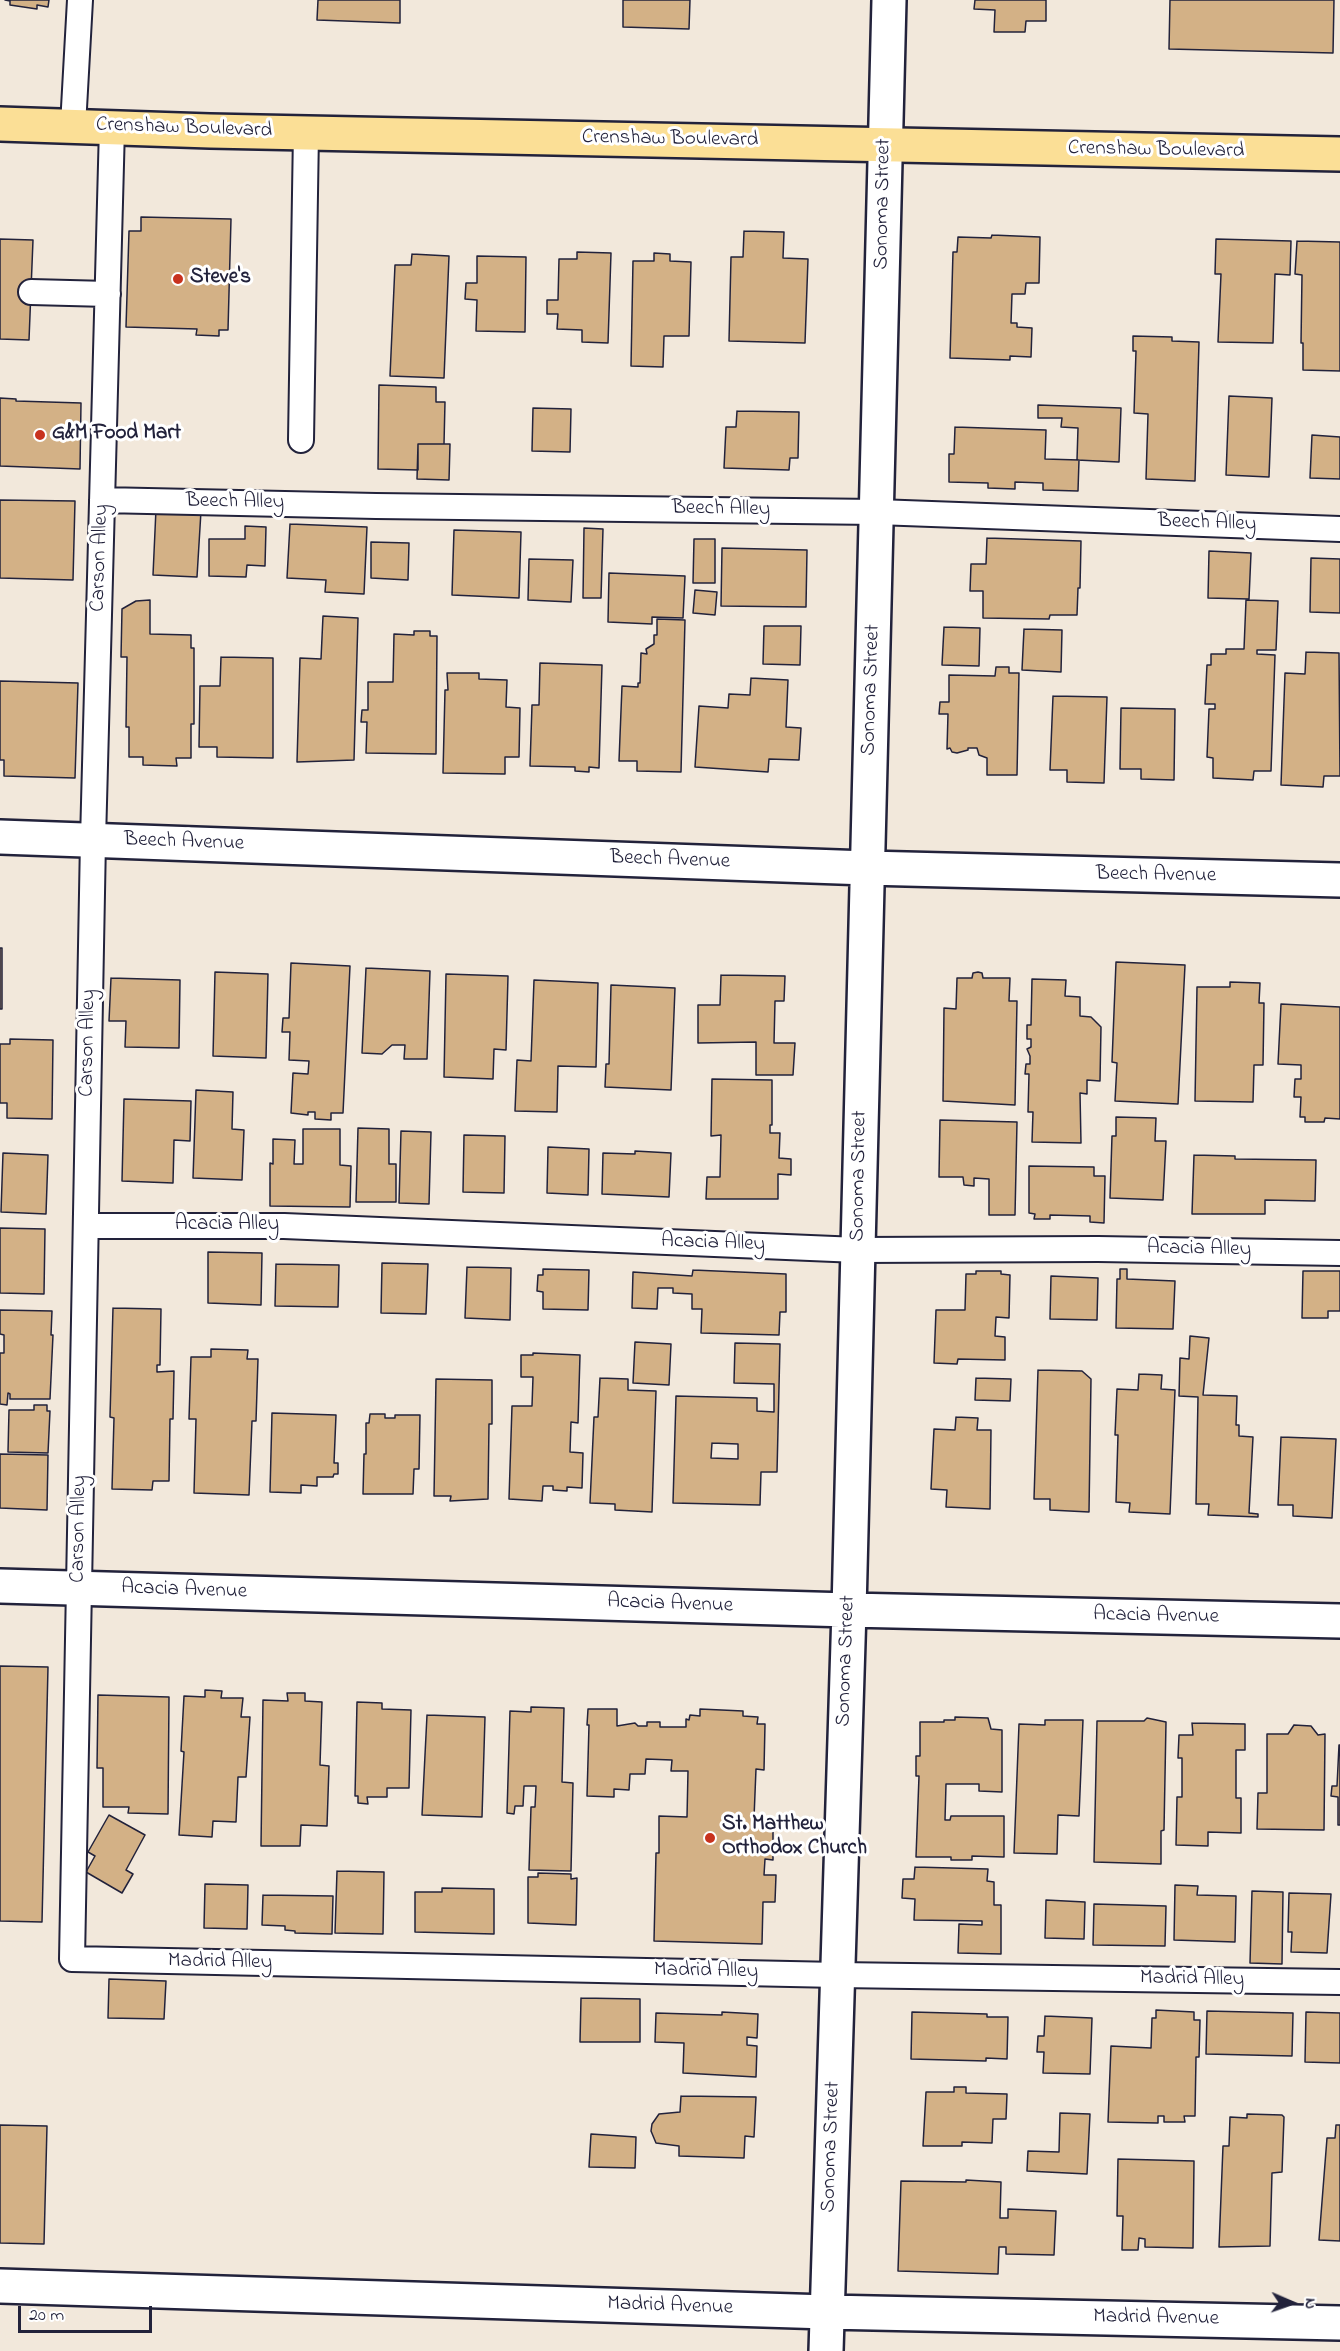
<!DOCTYPE html>
<html>
<head>
<meta charset="utf-8">
<style>
	body { margin:0 }
	#map { position:relative; width:1340px; height:2351px; overflow:hidden; background:#f2e8db; font-family:"Indie Flower",sans-serif }
	canvas { display:block }
	.north { position:absolute; left:1262px; top:2273px; width:60px; height:60px; -webkit-text-stroke:4px #fff; paint-order:stroke; rotate:92deg; font-size:16px; font-weight:700; line-height:24px; text-align:center; color:#22223b }
	.north::after { content:''; display:block; margin:auto; width:21px; height:27px; background:#22223b; clip-path:polygon(50% 0,100% 100%,50% 72%,0 100%) }
	.scale { position:absolute; left:18px; top:2306px; width:134px; height:27px; box-sizing:border-box; border:3px solid #22223b; border-top:0; padding-left:8px; font-size:18px; line-height:21px; white-space:nowrap; color:#22223b; -webkit-text-stroke:4px #fff; paint-order:stroke }
</style>
</head>
<body>
<div id="map">
<canvas width="1340" height="2351"></canvas>
<div class="north">N</div>
<div class="scale">20 m</div>
</div>
<script>
const ctx = document.querySelector('canvas').getContext('2d');
ctx.lineJoin = 'round';
function fill(path, color) { ctx.fillStyle = color; ctx.fill(path, 'evenodd'); }
const poly = rows => new Path2D(rows.map(r => 'M' + r).join(''));
function trace(path, color, width, dash) { ctx.strokeStyle = color; ctx.lineWidth = width; ctx.lineCap = dash ? 'butt' : 'round'; ctx.setLineDash(dash || []); ctx.stroke(path); }
function drawText(font, color, halo, rows, align = 'center') {
  ctx.font = font + ' "Indie Flower",sans-serif'; ctx.lineWidth = 6; ctx.setLineDash([]); ctx.textBaseline = 'middle'; ctx.strokeStyle = halo; ctx.fillStyle = color; for (const [text, x, y, turn = 0] of rows) {
    ctx.save(); ctx.translate(x, y); ctx.rotate((+turn || 0) * Math.PI / 180); ctx.textAlign = isNaN(turn) ? turn : align; if (halo) ctx.strokeText(text, 0, 0); ctx.fillText(text, 0, 0); ctx.restore();
  }
}
const building = poly([
	[5,0,49,0,48,7,37,5,37,9,10,5,10,1,5,0],
	[318,0,400,0,400,23,317,20,318,0],
	[623,0,690,0,689,29,623,27,623,0],
	[975,0,1046,0,1046,21,1026,21,1025,32,994,32,995,10,974,9,975,0],
	[1170,0,1334,0,1333,53,1169,49,1170,0],
	[141,217,231,219,228,330,219,330,219,336,196,335,197,329,126,327,129,231,141,231,141,217],
	[744,231,784,232,783,258,808,259,805,343,729,341,731,257,743,257,744,231],
	[992,235,1040,237,1039,283,1026,283,1025,294,1012,294,1011,323,1017,323,1017,327,1032,328,1031,357,1010,356,1010,360,950,358,953,252,957,252,958,237,991,238,992,235],
	[0,239,33,240,29,340,0,339,0,239],
	[1216,239,1291,241,1290,275,1275,274,1273,343,1218,342,1221,274,1215,274,1216,239],
	[1297,241,1340,242,1340,371,1303,370,1303,343,1301,343,1302,275,1295,274,1297,241],
	[577,252,611,253,608,343,582,342,582,330,557,329,558,314,547,314,547,300,558,300,559,259,577,259,577,252],
	[654,253,670,254,670,261,691,262,689,336,664,336,663,367,631,366,633,261,654,261,654,253],
	[412,254,449,256,444,378,390,376,395,265,411,265,412,254],
	[477,256,526,257,525,332,476,331,477,300,465,299,466,283,477,283,477,256],
	[1133,336,1172,337,1172,341,1199,342,1195,481,1146,479,1148,414,1134,413,1136,351,1133,351,1133,336],
	[379,385,436,387,436,402,445,402,444,444,418,444,418,470,378,469,379,385],
	[1229,396,1272,398,1269,477,1226,475,1229,396],
	[0,398,16,399,16,401,81,403,80,469,0,466,0,398],
	[1038,405,1121,408,1119,462,1077,460,1078,428,1061,427,1062,418,1038,418,1038,405],
	[533,408,571,409,570,452,532,451,533,408],
	[737,411,799,412,798,458,790,458,789,470,724,468,726,427,736,427,737,411],
	[955,427,1046,430,1045,459,1079,460,1078,491,1043,490,1043,483,1015,482,1015,489,988,488,988,483,949,482,949,454,954,454,955,427],
	[1312,435,1340,437,1340,479,1310,478,1312,435],
	[418,444,450,444,449,480,417,479,418,444],
	[0,500,75,501,73,580,0,578,0,500],
	[156,509,201,511,197,577,153,575,156,509],
	[290,524,367,527,364,594,325,592,326,580,287,578,290,524],
	[245,526,266,527,265,566,247,565,246,577,209,576,209,539,245,539,245,526],
	[584,528,603,529,601,598,583,598,584,528],
	[454,530,521,532,519,598,452,595,454,530],
	[987,538,1081,541,1080,588,1078,588,1077,615,1050,615,1049,619,983,618,983,591,970,591,971,564,986,564,987,538],
	[694,539,715,539,715,583,693,583,694,539],
	[371,542,409,543,408,580,371,578,371,542],
	[722,548,807,550,806,607,721,606,722,548],
	[1209,551,1251,553,1249,599,1208,598,1209,551],
	[1311,558,1340,559,1340,613,1310,612,1311,558],
	[529,559,573,560,571,602,528,600,529,559],
	[609,573,685,576,683,618,652,617,652,624,608,622,609,573],
	[695,590,717,592,715,615,693,613,695,590],
	[150,600,150,634,191,635,191,648,194,648,194,724,191,724,191,758,176,758,177,766,143,765,143,757,129,757,129,727,126,727,127,657,121,657,122,609,136,601,150,600],
	[1246,600,1278,601,1276,650,1257,650,1257,654,1275,655,1271,771,1254,771,1253,780,1213,778,1213,758,1207,757,1209,709,1215,709,1215,704,1205,704,1207,665,1211,665,1211,654,1226,654,1226,649,1244,649,1246,600],
	[323,616,358,618,354,760,297,762,300,658,321,659,323,616],
	[657,619,685,620,681,772,637,771,637,761,619,761,622,686,638,687,638,683,640,683,641,653,647,654,646,649,654,644,654,635,657,635,657,619],
	[764,626,801,626,800,665,763,664,764,626],
	[944,627,980,628,979,666,942,665,944,627],
	[1024,629,1062,630,1061,672,1022,670,1024,629],
	[414,631,430,631,430,636,437,636,436,754,366,753,367,722,361,722,362,710,368,710,368,682,393,682,394,634,414,635,414,631],
	[1306,652,1339,653,1340,776,1324,776,1323,787,1281,785,1285,673,1305,674,1306,652],
	[221,657,273,658,273,758,217,757,217,747,199,747,200,686,220,686,221,657],
	[540,663,602,665,599,768,589,767,589,772,575,771,575,767,530,766,532,705,539,705,540,663],
	[996,667,1009,667,1009,673,1019,673,1017,775,987,775,987,758,979,755,977,748,968,748,968,750,957,753,952,752,950,748,947,749,948,714,939,714,940,702,949,702,949,675,995,676,996,667],
	[447,673,479,673,479,679,507,680,506,707,520,708,519,757,505,757,505,774,443,773,445,690,448,690,447,673],
	[751,678,788,680,786,727,801,728,799,760,769,759,768,772,695,767,699,706,728,708,729,694,750,695,751,678],
	[0,681,78,683,75,778,4,776,4,760,0,760,0,681],
	[1053,696,1107,697,1104,783,1067,782,1067,770,1050,770,1053,696],
	[1121,708,1175,709,1174,780,1141,779,1141,769,1120,769,1121,708],
	[0,948,2,948,2,1009,0,1009,0,948],
	[1116,962,1185,965,1178,1104,1115,1101,1117,1063,1112,1062,1116,962],
	[291,963,350,966,343,1113,331,1113,331,1120,315,1119,315,1112,308,1112,308,1115,291,1113,293,1073,308,1074,309,1061,289,1060,290,1032,282,1032,283,1018,289,1018,291,963],
	[366,968,430,971,427,1059,404,1059,405,1045,392,1045,382,1054,362,1053,366,968],
	[215,972,268,974,266,1058,213,1056,215,972],
	[978,972,982,973,983,978,1010,978,1009,1001,1017,1001,1015,1105,943,1101,944,1008,956,1009,957,978,972,978,973,973,978,972],
	[446,974,508,976,506,1050,494,1049,493,1079,444,1077,446,974],
	[721,975,785,976,784,1001,775,1001,774,1043,795,1043,793,1075,756,1075,756,1042,698,1043,698,1005,720,1005,721,975],
	[111,978,180,980,179,1048,125,1047,126,1021,109,1021,111,978],
	[1032,979,1066,980,1065,996,1080,997,1080,1016,1091,1017,1101,1027,1100,1081,1087,1080,1087,1094,1080,1093,1081,1143,1032,1142,1033,1112,1028,1112,1029,1074,1025,1074,1026,1064,1030,1064,1030,1056,1027,1049,1031,1047,1031,1039,1027,1039,1027,1025,1031,1025,1032,979],
	[534,980,598,983,596,1067,558,1066,557,1112,515,1111,517,1060,531,1061,534,980],
	[1230,982,1260,983,1259,1003,1264,1003,1263,1065,1254,1065,1253,1102,1195,1101,1197,987,1230,987,1230,982],
	[611,985,675,988,671,1090,605,1087,606,1064,609,1064,611,985],
	[1281,1004,1340,1007,1340,1119,1325,1118,1324,1122,1305,1122,1305,1117,1300,1117,1301,1097,1294,1097,1295,1079,1301,1079,1301,1065,1278,1064,1281,1004],
	[10,1039,53,1040,52,1119,7,1118,7,1103,0,1103,0,1044,10,1044,10,1039],
	[712,1079,772,1080,772,1125,770,1125,770,1133,780,1133,779,1158,791,1159,791,1175,778,1174,778,1199,706,1199,707,1177,720,1177,721,1135,711,1136,712,1079],
	[196,1090,233,1092,232,1129,244,1130,242,1180,193,1178,196,1090],
	[124,1099,191,1101,190,1141,174,1140,173,1183,122,1181,124,1099],
	[1116,1117,1156,1118,1155,1141,1166,1141,1163,1200,1110,1198,1112,1136,1116,1136,1116,1117],
	[940,1120,1017,1122,1015,1215,989,1215,989,1179,974,1178,974,1186,964,1185,963,1177,939,1177,940,1120],
	[358,1128,389,1129,389,1164,396,1164,396,1202,356,1202,358,1128],
	[303,1129,340,1129,340,1165,351,1166,350,1207,270,1206,270,1163,273,1164,273,1139,295,1140,294,1164,303,1164,303,1129],
	[401,1131,431,1132,429,1204,399,1203,401,1131],
	[464,1135,505,1136,504,1193,463,1192,464,1135],
	[548,1147,589,1149,588,1195,547,1193,548,1147],
	[635,1151,671,1153,669,1197,602,1194,603,1153,635,1154,635,1151],
	[3,1153,48,1155,46,1214,1,1212,3,1153],
	[1194,1155,1235,1156,1235,1159,1316,1160,1315,1201,1265,1200,1265,1214,1192,1214,1194,1155],
	[1029,1166,1094,1167,1094,1176,1105,1176,1104,1223,1090,1222,1090,1216,1050,1215,1050,1219,1034,1219,1035,1214,1029,1213,1029,1166],
	[0,1228,45,1229,44,1294,0,1293,0,1228],
	[208,1252,262,1253,261,1305,208,1303,208,1252],
	[382,1263,428,1264,426,1314,381,1313,382,1263],
	[276,1264,339,1265,338,1307,275,1306,276,1264],
	[467,1267,511,1268,510,1320,465,1318,467,1267],
	[543,1269,589,1270,588,1310,543,1309,543,1292,537,1291,538,1275,543,1275,543,1269],
	[1120,1269,1127,1269,1127,1279,1175,1281,1173,1329,1116,1328,1117,1279,1120,1279,1120,1269],
	[693,1270,786,1274,786,1312,780,1312,779,1335,701,1333,702,1309,692,1309,692,1294,673,1293,673,1288,658,1288,657,1309,632,1308,633,1272,692,1276,693,1270],
	[976,1271,1001,1271,1001,1274,1010,1275,1009,1318,996,1317,995,1336,1005,1337,1005,1360,958,1359,957,1364,934,1363,936,1310,965,1310,966,1274,976,1274,976,1271],
	[1303,1271,1340,1271,1340,1311,1328,1311,1328,1318,1302,1318,1303,1271],
	[1051,1276,1098,1278,1097,1320,1050,1319,1051,1276],
	[113,1308,161,1309,160,1365,157,1365,157,1372,174,1371,173,1419,170,1419,169,1481,153,1481,152,1490,112,1489,114,1418,110,1417,113,1308],
	[0,1310,52,1311,51,1335,53,1335,50,1399,10,1399,10,1394,8,1393,7,1405,0,1404,0,1353,4,1353,4,1335,0,1334,0,1310],
	[1190,1336,1209,1338,1203,1395,1237,1396,1236,1425,1239,1425,1239,1436,1253,1437,1249,1513,1258,1514,1258,1517,1208,1515,1209,1504,1196,1504,1198,1397,1179,1396,1180,1358,1189,1359,1190,1336],
	[635,1342,671,1344,669,1385,633,1383,635,1342],
	[735,1343,780,1344,777,1472,761,1472,760,1505,673,1503,676,1396,757,1398,757,1411,774,1412,774,1384,734,1383,735,1343],
	[712,1443,738,1444,738,1459,711,1458,712,1443],
	[211,1349,248,1350,247,1359,258,1359,256,1421,252,1421,249,1495,194,1493,196,1419,189,1419,191,1357,211,1357,211,1349],
	[533,1353,580,1355,578,1423,571,1422,570,1452,583,1453,582,1488,567,1487,567,1491,553,1490,553,1486,543,1486,542,1501,509,1499,512,1406,532,1406,533,1377,521,1377,521,1355,533,1355,533,1353],
	[1038,1370,1082,1371,1091,1379,1089,1512,1050,1510,1050,1499,1034,1499,1038,1370],
	[1139,1374,1162,1375,1161,1389,1175,1390,1170,1514,1129,1512,1130,1503,1116,1502,1118,1435,1115,1435,1117,1389,1138,1390,1139,1374],
	[600,1378,628,1379,628,1390,656,1391,652,1512,615,1510,615,1504,590,1503,594,1417,598,1417,600,1378],
	[976,1378,1011,1379,1010,1401,975,1400,976,1378],
	[436,1379,492,1380,492,1424,489,1424,488,1499,450,1501,451,1496,434,1496,436,1379],
	[34,1405,47,1405,47,1411,50,1411,48,1453,8,1452,9,1410,34,1410,34,1405],
	[272,1413,336,1415,334,1463,338,1463,338,1474,334,1474,333,1477,317,1477,317,1486,301,1485,301,1493,270,1492,272,1413],
	[370,1414,385,1414,385,1418,395,1418,395,1415,420,1415,419,1469,414,1469,413,1494,363,1494,364,1454,366,1454,366,1423,369,1423,370,1414],
	[956,1417,978,1418,977,1430,991,1430,990,1509,946,1507,947,1490,931,1489,934,1429,955,1430,956,1417],
	[1281,1437,1336,1439,1332,1518,1293,1516,1293,1505,1278,1505,1281,1437],
	[0,1454,48,1455,47,1510,0,1508,0,1454],
	[0,1666,48,1667,42,1922,0,1921,0,1666],
	[205,1690,222,1691,221,1698,243,1698,241,1717,250,1717,246,1777,238,1777,236,1822,213,1821,212,1837,179,1835,184,1752,181,1751,184,1696,205,1697,205,1690],
	[287,1693,305,1693,305,1701,322,1702,320,1765,329,1766,327,1826,301,1825,300,1846,261,1846,263,1700,288,1701,287,1693],
	[98,1695,169,1697,168,1814,128,1813,129,1807,103,1807,103,1768,97,1768,98,1695],
	[357,1702,382,1703,382,1709,411,1710,409,1788,387,1788,387,1797,367,1797,368,1804,358,1803,358,1796,355,1796,357,1702],
	[531,1707,564,1708,562,1782,573,1783,571,1871,529,1870,531,1807,535,1807,536,1786,524,1786,523,1806,515,1806,514,1814,507,1813,510,1711,531,1712,531,1707],
	[588,1709,617,1709,617,1726,635,1723,638,1726,647,1726,647,1722,660,1722,660,1727,686,1727,686,1719,689,1720,690,1715,700,1716,700,1709,743,1711,743,1716,758,1717,757,1724,765,1724,764,1770,756,1769,754,1818,773,1818,773,1860,765,1859,764,1875,776,1875,775,1902,763,1902,762,1944,654,1941,656,1853,659,1853,659,1816,687,1817,688,1771,671,1771,672,1760,646,1759,645,1774,630,1774,629,1790,614,1789,614,1797,587,1796,589,1725,587,1725,588,1709],
	[427,1715,485,1717,482,1817,422,1815,427,1715],
	[955,1717,988,1718,991,1729,1002,1730,1002,1792,979,1791,979,1784,946,1784,945,1820,950,1820,951,1816,1004,1816,1004,1857,972,1856,972,1860,951,1860,951,1857,916,1857,919,1776,916,1776,916,1756,920,1756,920,1722,944,1722,944,1720,955,1720,955,1717],
	[1147,1718,1166,1722,1164,1830,1161,1831,1161,1864,1094,1862,1097,1721,1144,1721,1147,1718],
	[1045,1720,1083,1720,1079,1816,1058,1815,1057,1854,1014,1853,1019,1724,1045,1725,1045,1720],
	[1192,1723,1245,1724,1245,1750,1236,1750,1236,1798,1241,1798,1241,1833,1208,1832,1208,1846,1176,1845,1177,1797,1182,1797,1182,1758,1178,1758,1179,1735,1193,1735,1192,1723],
	[1294,1725,1311,1726,1318,1735,1325,1734,1324,1830,1257,1829,1258,1793,1267,1793,1267,1734,1288,1734,1294,1725],
	[1339,1745,1340,1745,1340,1825,1338,1825,1338,1797,1331,1796,1332,1786,1337,1786,1339,1745],
	[109,1815,145,1835,126,1870,133,1874,122,1893,86,1872,95,1856,88,1852,109,1815],
	[915,1867,988,1869,987,1881,994,1882,994,1905,1001,1905,1001,1954,958,1953,959,1924,982,1925,982,1921,914,1920,915,1899,902,1898,903,1879,914,1879,915,1867],
	[337,1871,384,1872,383,1934,335,1933,337,1871],
	[538,1873,571,1874,571,1879,577,1878,576,1925,528,1923,528,1877,538,1877,538,1873],
	[205,1884,248,1885,247,1929,204,1928,205,1884],
	[1175,1885,1198,1886,1197,1895,1236,1896,1235,1942,1174,1940,1175,1885],
	[442,1888,494,1889,494,1934,415,1932,415,1892,442,1892,442,1888],
	[1252,1891,1283,1892,1282,1964,1250,1963,1252,1891],
	[1289,1893,1331,1894,1327,1953,1291,1952,1292,1932,1288,1932,1289,1893],
	[263,1895,333,1896,332,1934,295,1933,295,1931,285,1930,285,1926,262,1925,263,1895],
	[1046,1900,1085,1902,1084,1939,1045,1938,1046,1900],
	[1094,1904,1166,1906,1165,1946,1093,1945,1094,1904],
	[109,1979,166,1981,164,2019,108,2018,109,1979],
	[581,1998,640,1999,640,2042,580,2042,581,1998],
	[1156,2010,1194,2012,1194,2020,1200,2020,1199,2057,1196,2057,1195,2116,1184,2116,1185,2122,1164,2122,1164,2116,1158,2116,1158,2123,1108,2122,1111,2046,1151,2048,1152,2018,1156,2018,1156,2010],
	[1207,2011,1293,2013,1292,2056,1206,2054,1207,2011],
	[722,2012,758,2014,757,2038,747,2037,747,2045,757,2046,756,2077,683,2073,684,2043,655,2042,656,2013,722,2015,722,2012],
	[912,2012,987,2014,987,2017,1008,2017,1007,2059,986,2058,986,2061,911,2059,912,2012],
	[1306,2012,1340,2013,1340,2063,1305,2062,1306,2012],
	[1045,2016,1092,2018,1090,2074,1043,2073,1044,2052,1037,2052,1038,2036,1044,2036,1045,2016],
	[954,2087,966,2087,966,2093,1007,2094,1006,2119,993,2119,992,2143,962,2142,962,2146,923,2146,926,2092,954,2092,954,2087],
	[681,2096,756,2097,754,2137,745,2136,744,2158,679,2156,679,2146,656,2143,651,2131,652,2124,659,2114,680,2112,681,2096],
	[1060,2113,1090,2114,1087,2174,1027,2171,1028,2151,1059,2152,1060,2113],
	[1247,2114,1282,2115,1284,2117,1282,2172,1272,2173,1270,2246,1219,2247,1223,2146,1229,2146,1230,2117,1247,2118,1247,2114],
	[0,2125,47,2126,44,2244,0,2243,0,2125],
	[1336,2125,1340,2125,1340,2241,1319,2240,1327,2138,1335,2138,1336,2125],
	[591,2134,636,2137,635,2168,589,2167,591,2134],
	[1118,2159,1194,2161,1193,2248,1145,2247,1145,2239,1139,2238,1138,2250,1122,2250,1123,2216,1117,2216,1118,2159],
	[966,2180,1001,2182,1000,2218,1008,2218,1008,2209,1056,2211,1054,2255,1006,2254,1006,2247,999,2247,998,2274,898,2271,901,2181,966,2182,966,2180]
]);
fill(building, '#d3b186');
trace(building, '#22223b', 1.5);
const service = poly([
	[73,126,80,0],
	[112,127,93,840,72,1959,838,1975,1340,1982],
	[31,292,108,294],
	[301,440,306,132],
	[102,500,376,506,877,512,1340,529],
	[86,1226,284,1226,858,1250,1098,1249,1340,1253]
]);
const minor = poly([
	[0,837,867,868,1340,880],
	[0,1586,849,1610,1340,1621],
	[0,2286,827,2312,1340,2323],
	[826,2351,849,1610,889,0]
]);
const primary = poly([
	[0,124,210,131,1340,154]
]);
trace(service, '#22223b', 28);
trace(minor, '#22223b', 38);
trace(primary, '#22223b', 38);
trace(service, '#fff', 24);
trace(minor, '#fff', 33);
trace(primary, '#fbdf96', 33);
for (const [x, y, r, color] of [
	[178,279,6,"#c8321e"],
	[40,435,6,"#c8321e"],
	[710,1838,6,"#c8321e"]
]) { const dot = new Path2D(); dot.arc(x, y, r, 0, 2 * Math.PI); ctx.fillStyle = color; ctx.fill(dot); trace(dot, '#fff', 2); }
drawText('21px', '#22223b', '#fff', [
	["Crenshaw Boulevard",184,129,2],
	["Crenshaw Boulevard",670,140,1],
	["Crenshaw Boulevard",1156,151,1],
	["Sonoma Street",884,204,-89],
	["Beech Alley",235,503,1],
	["Beech Alley",721,510,1],
	["Beech Alley",1207,524,2],
	["Carson Alley",101,558,-88],
	["Sonoma Street",872,690,-88],
	["Beech Avenue",184,843,2],
	["Beech Avenue",670,861,2],
	["Beech Avenue",1156,876,1],
	["Carson Alley",89,1043,-89],
	["Sonoma Street",860,1176,-89],
	["Acacia Alley",227,1226],
	["Acacia Alley",713,1244,2],
	["Acacia Alley",1199,1250,1],
	["Carson Alley",80,1529,-89],
	["Acacia Avenue",184,1591,2],
	["Acacia Avenue",670,1605,2],
	["Acacia Avenue",1156,1617,1],
	["Sonoma Street",847,1661,-88],
	["Madrid Alley",220,1963,1],
	["Madrid Alley",706,1972,1],
	["Madrid Alley",1192,1980,1],
	["Sonoma Street",832,2147,-88],
	["Madrid Avenue",670,2307,2],
	["Madrid Avenue",1156,2319,1]
]);
drawText('bold 21px', '#22223b', '#fff', [
	["Steve's",190,279],
	["G&M Food Mart",52,435],
	["St. Matthew",722,1826],
	["Orthodox Church",722,1850]
], 'left');
</script>
</body>
</html>
